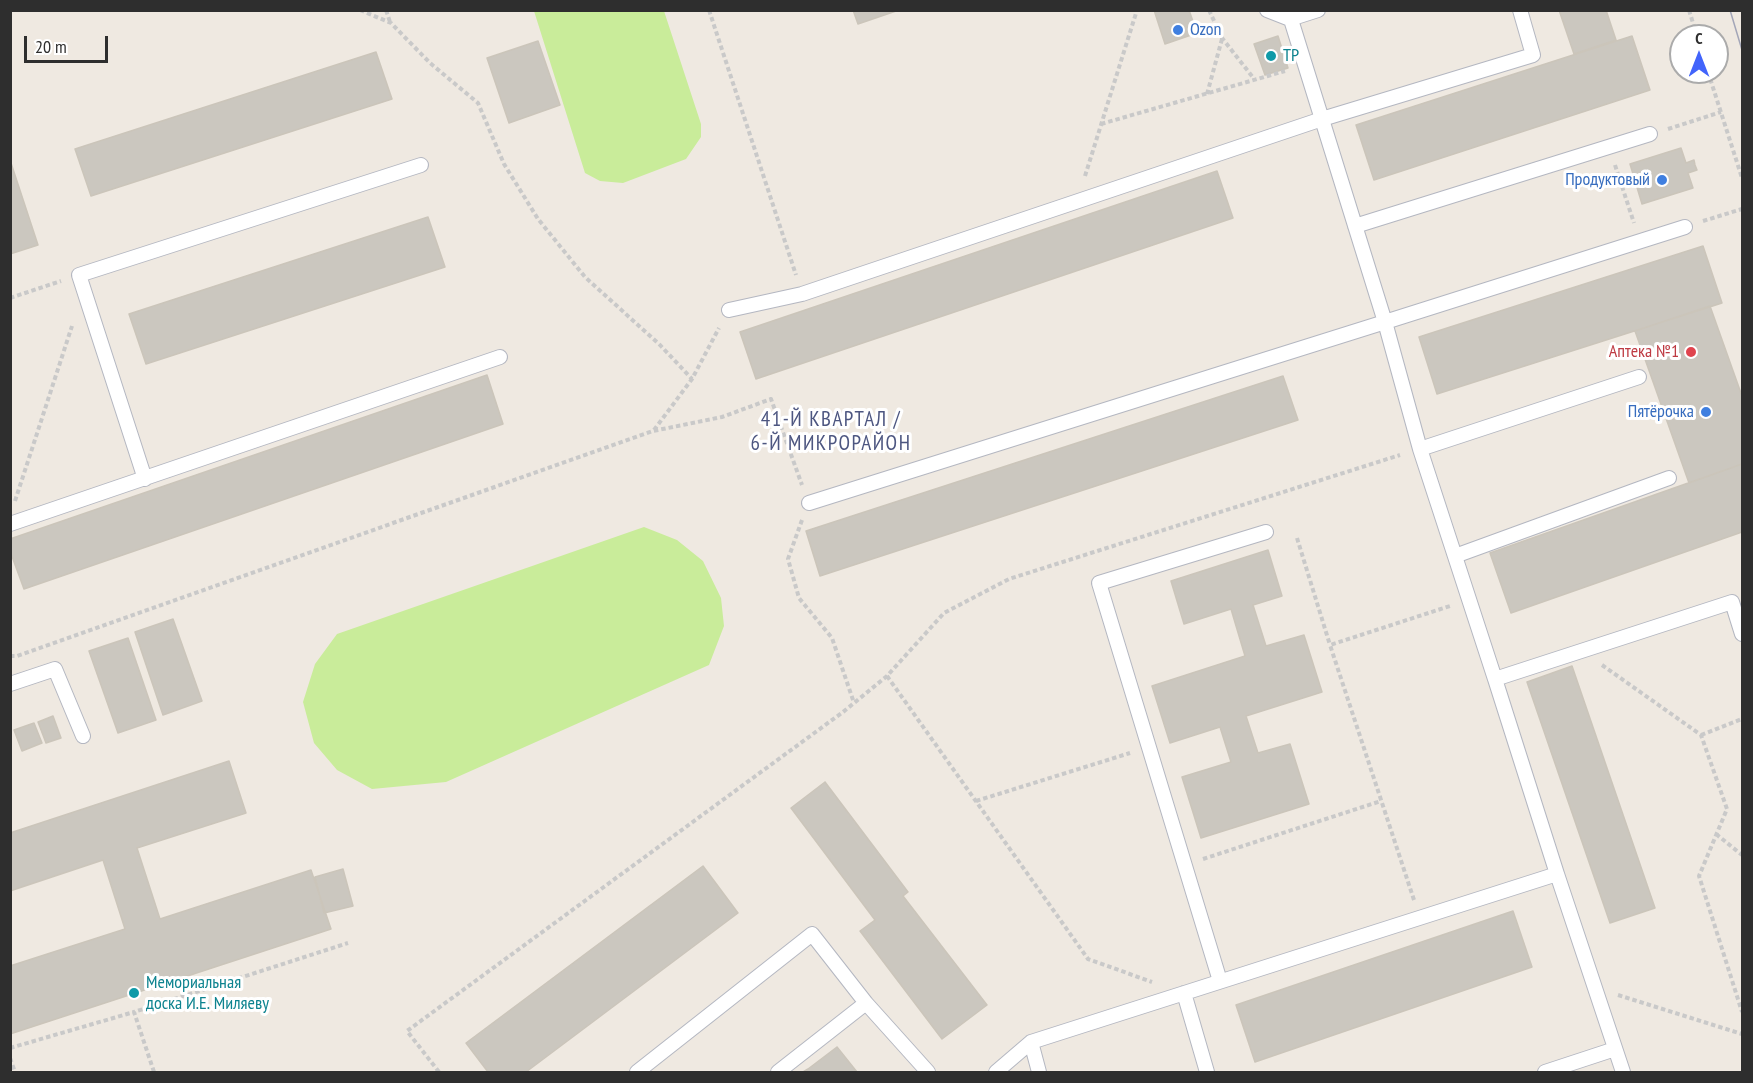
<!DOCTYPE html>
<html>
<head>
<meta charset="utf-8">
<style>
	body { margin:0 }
	#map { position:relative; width:1753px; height:1083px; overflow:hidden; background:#efe9e1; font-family:"PT Sans Narrow",sans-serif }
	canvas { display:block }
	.frame { position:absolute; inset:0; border:12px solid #2e2e2e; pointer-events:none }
	.north { position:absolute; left:1669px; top:24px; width:60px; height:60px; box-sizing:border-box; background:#fff; border:2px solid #ababab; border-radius:50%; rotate:0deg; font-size:16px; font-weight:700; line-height:24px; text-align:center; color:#2e2e2e }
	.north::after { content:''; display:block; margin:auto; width:21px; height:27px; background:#4264fb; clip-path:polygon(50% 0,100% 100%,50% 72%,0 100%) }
	.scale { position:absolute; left:24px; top:36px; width:84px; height:27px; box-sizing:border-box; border:3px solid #2e2e2e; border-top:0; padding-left:8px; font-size:18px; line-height:21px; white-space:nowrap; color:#2e2e2e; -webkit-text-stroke:4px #fff; paint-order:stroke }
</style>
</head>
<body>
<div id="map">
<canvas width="1753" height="1083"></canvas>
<div class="frame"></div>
<div class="north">С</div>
<div class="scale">20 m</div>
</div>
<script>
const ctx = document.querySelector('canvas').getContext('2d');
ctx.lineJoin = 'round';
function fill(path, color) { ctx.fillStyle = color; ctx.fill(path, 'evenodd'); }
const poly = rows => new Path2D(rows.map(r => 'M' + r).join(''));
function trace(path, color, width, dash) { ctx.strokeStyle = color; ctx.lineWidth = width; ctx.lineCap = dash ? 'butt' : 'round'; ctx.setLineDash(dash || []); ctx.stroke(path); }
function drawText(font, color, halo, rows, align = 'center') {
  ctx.font = font + ' "PT Sans Narrow",sans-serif'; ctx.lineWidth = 6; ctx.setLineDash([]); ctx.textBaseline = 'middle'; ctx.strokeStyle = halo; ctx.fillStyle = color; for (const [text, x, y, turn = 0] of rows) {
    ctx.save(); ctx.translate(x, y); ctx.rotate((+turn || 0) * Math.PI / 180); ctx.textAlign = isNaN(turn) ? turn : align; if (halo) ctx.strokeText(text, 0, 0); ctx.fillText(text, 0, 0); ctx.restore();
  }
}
fill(poly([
	[534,11,664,11,701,124,701,137,686,159,623,183,600,181,585,173],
	[644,527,677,540,703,561,721,598,724,626,709,665,446,782,372,789,337,770,314,743,303,702,315,664,337,634]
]), '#c9ec9a');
const building = poly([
	[853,10,899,10,858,24,853,10],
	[1154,10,1189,10,1197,33,1165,44,1154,10],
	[1559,10,1606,10,1616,40,1574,54,1559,10],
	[1278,36,1288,68,1265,75,1254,44,1278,36],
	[1632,36,1650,90,1374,180,1356,125,1632,36],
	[538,41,560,105,509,123,487,58,538,41],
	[376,52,392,99,91,196,75,149,376,52],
	[1681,148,1686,163,1694,160,1695,165,1697,170,1688,173,1693,188,1642,204,1630,164,1681,148],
	[10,160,38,245,10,254,10,160],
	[1217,171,1233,218,756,379,740,332,1217,171],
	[428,217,445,267,146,364,129,314,428,217],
	[1703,246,1722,303,1437,394,1419,337,1703,246],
	[1710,306,1742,396,1742,464,1689,483,1635,331,1710,306],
	[487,375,503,424,24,589,10,551,10,539,487,375],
	[1283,376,1298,420,820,576,806,531,1283,376],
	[1742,464,1742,532,1511,613,1490,553,1742,464],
	[1268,550,1282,596,1253,605,1266,646,1304,635,1322,692,1246,716,1258,753,1290,744,1309,804,1201,838,1182,777,1231,762,1220,727,1170,743,1152,686,1245,656,1231,609,1184,624,1171,581,1268,550],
	[173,619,202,701,163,715,135,632,173,619],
	[128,638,156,720,118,733,89,651,128,638],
	[1572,666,1655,908,1610,923,1527,682,1572,666],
	[53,716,61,738,46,743,38,722,53,716],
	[34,723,42,743,22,751,14,730,34,723],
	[229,761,246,813,137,848,160,919,311,870,331,929,10,1034,10,966,125,929,103,860,10,891,10,833,229,761],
	[825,782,908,892,903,896,987,1005,942,1039,860,931,875,920,791,808,825,782],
	[703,866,738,913,526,1072,488,1072,466,1043,703,866],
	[343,869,353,906,324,913,315,877,343,869],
	[1513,911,1532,967,1255,1062,1236,1005,1513,911],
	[837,1047,857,1072,803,1072,808,1069,837,1047]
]);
fill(building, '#cbc7bf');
trace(building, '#cbc5ba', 1.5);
const lane = poly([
	[1267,10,1290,19,1318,10],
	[1355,226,1650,134],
	[1685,227,1385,322,1420,449,1495,679,1732,602,1742,634],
	[729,310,802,294,1322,119,1533,55,1520,10],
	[1420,449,1639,377],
	[145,479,79,275,421,165],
	[809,503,1385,322,1288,10],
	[10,524,500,357],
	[1455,556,1669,478],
	[10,684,55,669,83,736],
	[1557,874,1623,1072],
	[1220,981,1099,583,1266,532],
	[1184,993,1207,1072],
	[866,1003,928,1072],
	[1031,1042,1039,1072],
	[637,1072,812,934,866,1003,778,1072],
	[996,1072,1031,1042,1557,874,1495,679],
	[1545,1072,1615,1049]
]);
trace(lane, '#b4b7c1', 16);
trace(poly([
	[360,10,391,23,430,63,478,103,504,164,538,219,585,277,660,345,692,379],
	[386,10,390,22],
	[709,10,796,275],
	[1209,10,1222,38,1255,80],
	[1689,10,1697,36],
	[1708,72,1742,178],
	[1207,94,1222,39],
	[1101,124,1285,71],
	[1668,129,1721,112],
	[1615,165,1634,223],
	[1085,176,1137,10],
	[1703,221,1742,209],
	[10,298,61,281],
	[654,430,692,379,719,328],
	[15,501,72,326],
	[802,520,788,559,799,598,832,638,854,703],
	[1297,538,1330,645],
	[10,656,17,656,653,431,722,417,771,399,802,485],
	[1602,665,1701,735,1727,809,1699,876,1742,1012],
	[887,676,1088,959,1152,982],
	[1701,735,1742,719],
	[976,801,1130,753],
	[1716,834,1742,855],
	[1203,859,1381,801],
	[1414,900,1330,645,1450,606],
	[1618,995,1742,1034],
	[10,1048,134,1012],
	[10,1058,15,1072],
	[154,1072,134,1012,348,943],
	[439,1072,407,1031,843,712,887,676,944,613,1009,579,1400,455]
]), '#c9c9c9', 4, [4.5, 3]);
trace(lane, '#fff', 14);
trace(poly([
	[1730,10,1742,50]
]), '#a3a6b8', 1.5);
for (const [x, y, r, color] of [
	[1178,30,6,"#3f7fe0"],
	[1271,56,6,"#0f9aa8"],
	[1662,180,6,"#3f7fe0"],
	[1691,352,6,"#e0444e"],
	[1706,412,6,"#3f7fe0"],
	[134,993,6,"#0f9aa8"]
]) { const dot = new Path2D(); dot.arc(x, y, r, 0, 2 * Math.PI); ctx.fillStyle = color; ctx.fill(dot); trace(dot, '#fff', 2); }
drawText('18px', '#366cbe', '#fff', [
	["Ozon",1190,30,"left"],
	["Продуктовый",1650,180],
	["Пятёрочка",1694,412]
], 'right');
drawText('18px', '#0d838f', '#fff', [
	["ТР",1283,56],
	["Мемориальная",146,983],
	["доска И.Е. Миляеву",146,1004]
], 'left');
drawText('18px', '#be3a42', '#fff', [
	["Аптека №1",1679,352]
], 'right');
ctx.letterSpacing = '1.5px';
drawText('21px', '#4d5680', '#fff', [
	["41-Й КВАРТАЛ /",831,420],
	["6-Й МИКРОРАЙОН",831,444]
]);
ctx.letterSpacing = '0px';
</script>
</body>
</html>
